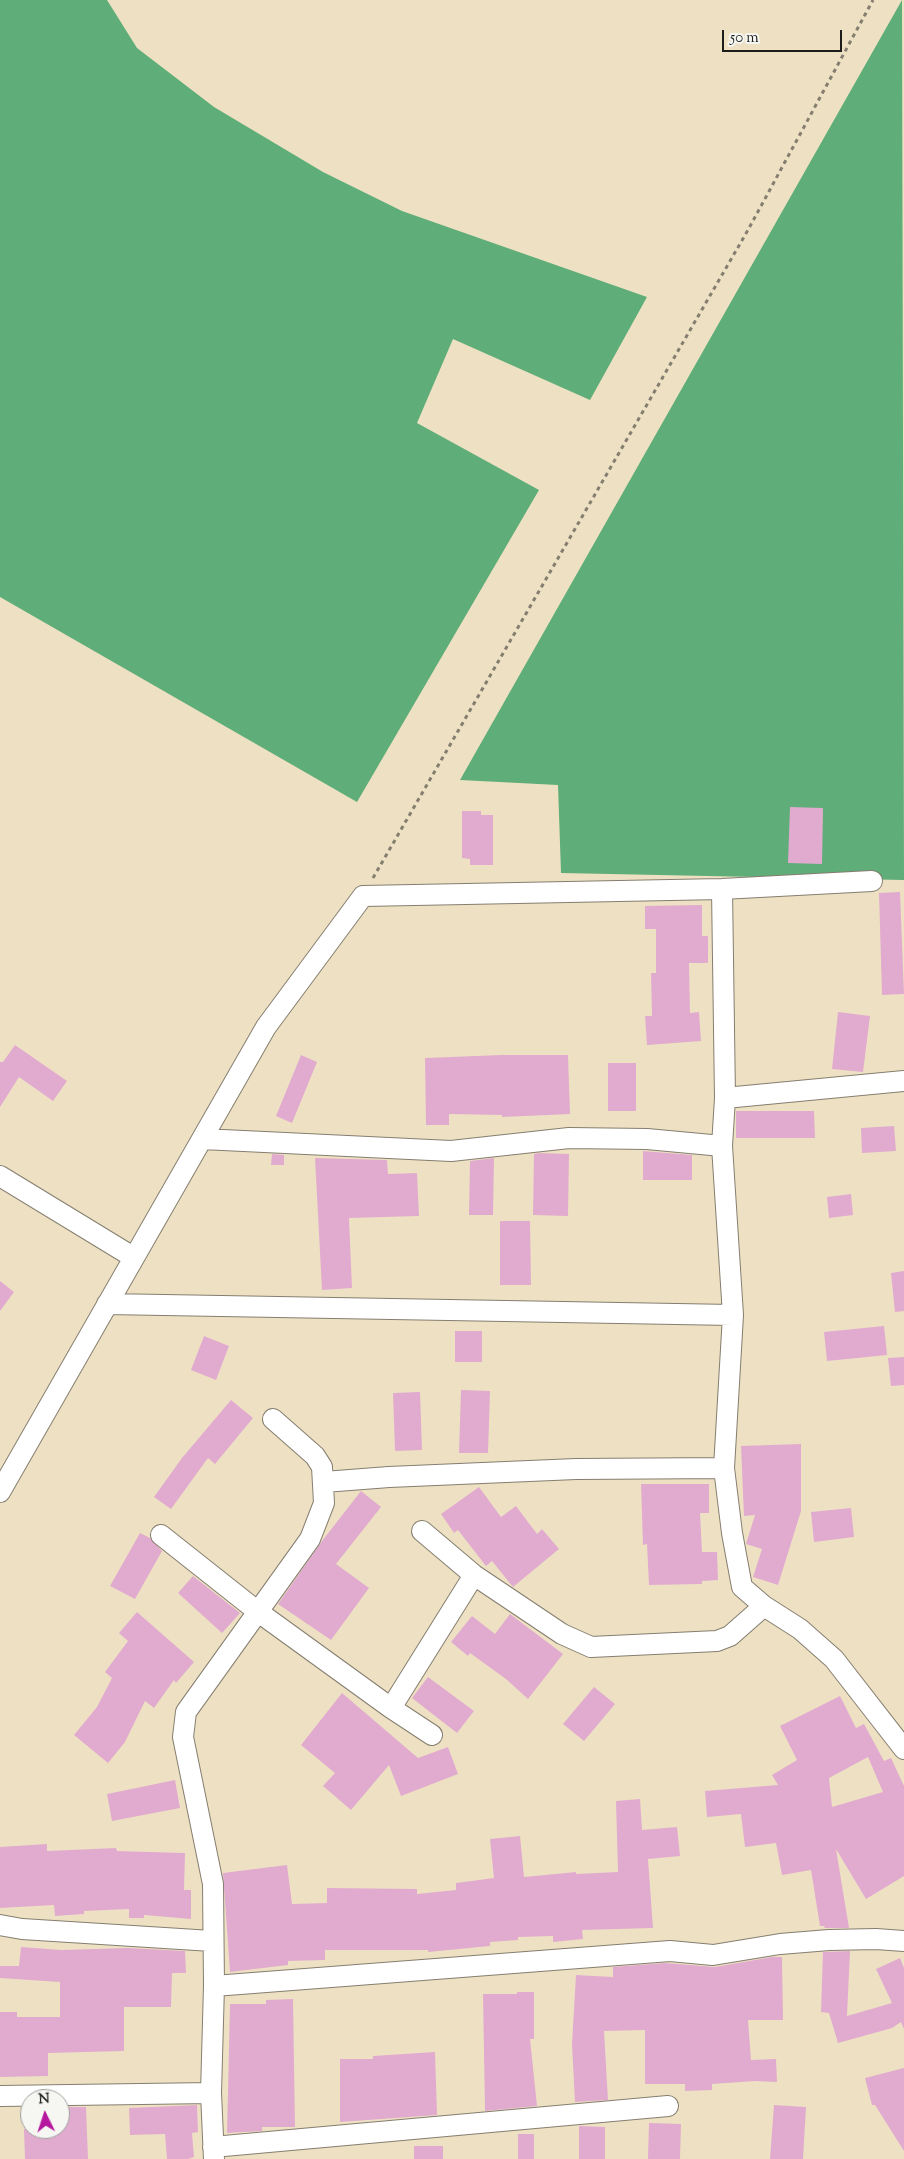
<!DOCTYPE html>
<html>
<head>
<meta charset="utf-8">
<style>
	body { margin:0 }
	#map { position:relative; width:904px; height:2159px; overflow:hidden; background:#eee1c3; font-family:"Sorts Mill Goudy",serif }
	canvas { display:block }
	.north { position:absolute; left:20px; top:2089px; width:50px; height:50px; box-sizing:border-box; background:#f6f6f2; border:1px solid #9f9f9c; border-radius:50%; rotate:356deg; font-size:14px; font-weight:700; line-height:20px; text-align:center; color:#1c1c1c }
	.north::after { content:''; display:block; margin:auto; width:18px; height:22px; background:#b5179e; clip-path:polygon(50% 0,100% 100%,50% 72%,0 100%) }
	.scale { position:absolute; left:722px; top:30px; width:120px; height:22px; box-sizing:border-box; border:2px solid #1c1c1c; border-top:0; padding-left:6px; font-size:15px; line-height:18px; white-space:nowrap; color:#1c1c1c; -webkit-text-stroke:4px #f6f6f2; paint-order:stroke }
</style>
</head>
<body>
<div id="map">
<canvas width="904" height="2159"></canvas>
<div class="north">N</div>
<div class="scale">50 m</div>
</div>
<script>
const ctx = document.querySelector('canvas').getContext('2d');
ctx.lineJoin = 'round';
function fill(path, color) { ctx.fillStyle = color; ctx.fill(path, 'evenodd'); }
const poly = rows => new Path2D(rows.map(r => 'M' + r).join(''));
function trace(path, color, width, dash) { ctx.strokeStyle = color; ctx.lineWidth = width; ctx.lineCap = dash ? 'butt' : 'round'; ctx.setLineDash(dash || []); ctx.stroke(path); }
fill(poly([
	[0,0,107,0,137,48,214,107,323,172,402,211,647,297,590,400,453,339,417,423,539,490,357,802,0,597],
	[902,0,904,880,561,873,558,785,460,780]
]), '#5fad78');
fill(poly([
	[790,807,823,808,822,864,788,863],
	[462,811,481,811,481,815,493,815,493,865,470,865,470,859,462,858],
	[900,892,904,994,882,995,879,893],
	[702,905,702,936,708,936,708,963,689,963,690,1013,699,1012,701,1041,647,1045,645,1016,652,1016,651,973,656,973,656,929,645,929,645,906],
	[838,1012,870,1016,863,1072,832,1069],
	[15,1045,67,1081,53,1101,19,1077,0,1107,0,1062,3,1062],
	[301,1055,317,1062,292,1123,276,1116],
	[502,1055,568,1055,570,1114,502,1117,502,1115,449,1114,449,1125,426,1125,425,1058],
	[608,1063,636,1063,636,1111,608,1111],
	[736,1111,814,1111,815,1138,736,1138],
	[894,1126,896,1151,862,1153,861,1128],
	[643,1151,692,1155,692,1180,643,1180],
	[539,1153,569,1154,568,1216,533,1215,534,1154],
	[272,1154,284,1155,284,1165,271,1165],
	[315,1158,387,1160,388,1174,417,1173,419,1216,349,1218,352,1288,322,1290],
	[494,1158,493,1215,469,1215,470,1161],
	[851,1194,853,1215,829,1218,827,1197],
	[500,1221,530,1221,531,1285,500,1285],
	[904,1271,904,1311,895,1312,891,1273],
	[0,1281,14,1292,0,1311],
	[884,1326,887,1355,827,1361,824,1332],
	[455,1331,482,1331,482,1362,455,1362],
	[204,1336,229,1346,216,1380,191,1370],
	[904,1357,904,1385,891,1386,888,1358],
	[461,1390,490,1391,488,1453,459,1453],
	[420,1392,422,1450,395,1451,393,1393],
	[231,1400,253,1418,215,1464,208,1458,171,1509,154,1497,182,1458],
	[801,1444,801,1511,778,1585,753,1577,762,1549,746,1544,755,1515,744,1516,741,1446],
	[641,1484,709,1484,709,1513,700,1513,702,1552,717,1552,718,1580,702,1581,702,1584,649,1585,647,1544,643,1545],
	[479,1487,501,1517,516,1506,537,1534,542,1529,559,1549,513,1587,492,1561,486,1566,458,1530,454,1533,441,1514],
	[361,1491,381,1507,336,1564,369,1588,331,1640,278,1604,322,1541],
	[851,1508,854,1537,814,1542,811,1512],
	[140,1533,150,1538,162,1551,135,1599,110,1586],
	[193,1576,240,1613,222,1633,178,1593],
	[137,1612,194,1662,176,1683,174,1680,154,1708,145,1701,125,1742,108,1763,74,1735,97,1707,112,1678,105,1672,128,1641,119,1633],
	[510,1614,563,1654,528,1699,506,1679,470,1653,468,1656,451,1642,472,1616,495,1634],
	[428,1677,474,1711,457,1733,412,1698],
	[594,1687,615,1704,584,1741,563,1724],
	[342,1693,418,1758,448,1747,458,1774,401,1796,389,1765,351,1810,323,1786,335,1773,301,1745],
	[840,1696,856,1728,864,1724,884,1761,891,1758,904,1786,904,1876,866,1899,836,1849,849,1928,824,1928,825,1926,820,1926,811,1870,782,1875,776,1843,745,1847,741,1814,707,1817,705,1791,778,1785,772,1775,797,1760,780,1726],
	[868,1757,883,1792,832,1807,829,1778],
	[175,1780,180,1808,112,1821,107,1794],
	[640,1799,642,1830,677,1827,680,1856,648,1859,653,1928,582,1930,583,1939,553,1942,553,1936,518,1937,518,1940,490,1942,490,1946,428,1952,428,1950,325,1950,325,1960,288,1961,288,1965,230,1972,223,1873,287,1865,292,1904,327,1903,327,1888,417,1889,417,1894,456,1890,456,1883,494,1878,490,1839,520,1836,524,1877,576,1872,576,1874,618,1872,616,1801],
	[47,1844,47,1851,116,1848,117,1851,185,1853,184,1890,191,1890,191,1919,144,1915,144,1918,129,1918,129,1909,84,1911,84,1914,55,1916,54,1905,0,1908,0,1847],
	[21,1947,61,1950,128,1948,185,1951,186,1973,172,1973,171,2007,124,2007,124,2051,48,2053,48,2076,0,2077,0,2012,17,2012,17,2017,60,2017,60,1982,0,1978,0,1966,19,1966],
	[850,1951,847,2016,892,2003,876,1969,900,1958,904,1968,904,2029,901,2022,892,2028,838,2043,829,2013,821,2012,823,1952],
	[772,1957,782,1957,783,2020,748,2020,751,2060,776,2059,777,2082,755,2081,712,2084,712,2090,685,2091,685,2084,645,2084,645,2030,604,2031,608,2100,575,2102,572,2044,576,1975,613,1977,613,1967,665,1963,715,1967],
	[517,1992,534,1992,534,2039,530,2039,537,2106,485,2111,483,1994,517,1994],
	[293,1999,295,2127,262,2127,262,2131,227,2133,230,2004,266,2004,266,2000],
	[435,2052,437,2115,340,2122,340,2059,373,2059,373,2056],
	[904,2068,904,2151,875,2105,872,2105,865,2078],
	[197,2105,198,2132,192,2133,194,2157,188,2159,167,2159,165,2134,130,2135,129,2108],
	[774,2105,806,2107,803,2159,770,2159],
	[60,2107,86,2107,88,2159,25,2159,24,2129,60,2129],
	[649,2123,681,2124,680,2159,648,2159],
	[579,2126,605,2127,605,2159,579,2159],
	[518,2134,534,2134,534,2159,518,2159],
	[414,2146,443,2146,443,2159,414,2159]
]), '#e1abcf');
const minor = poly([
	[722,889,725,1098,722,1146,733,1315,724,1468,732,1533,742,1587,764,1606,800,1629,834,1659,904,1749],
	[725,1098,904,1081],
	[202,1139,451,1151,569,1138,647,1139,722,1146],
	[0,1176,133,1257],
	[107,1304,733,1315],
	[324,1482,389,1477,576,1469,724,1468],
	[0,1492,266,1027,363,896,722,889,872,881],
	[422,1531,474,1575,562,1634,591,1647,717,1641,730,1636,764,1606],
	[161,1535,257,1611,391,1708,474,1575],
	[391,1708,432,1735],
	[0,1925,22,1929,212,1941],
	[214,1986,670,1951,713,1955,780,1944,829,1940,876,1939,904,1941],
	[0,2096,211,2093],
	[213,2147,668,2106],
	[214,2159,211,2093,214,1986,213,1884,183,1737,186,1712,310,1539,324,1503,322,1467,315,1456,273,1419]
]);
trace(minor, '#857e70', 22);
trace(poly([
	[373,878,748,230,873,0]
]), '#857e70', 3, [4, 4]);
trace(minor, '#fff', 20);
</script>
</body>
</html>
